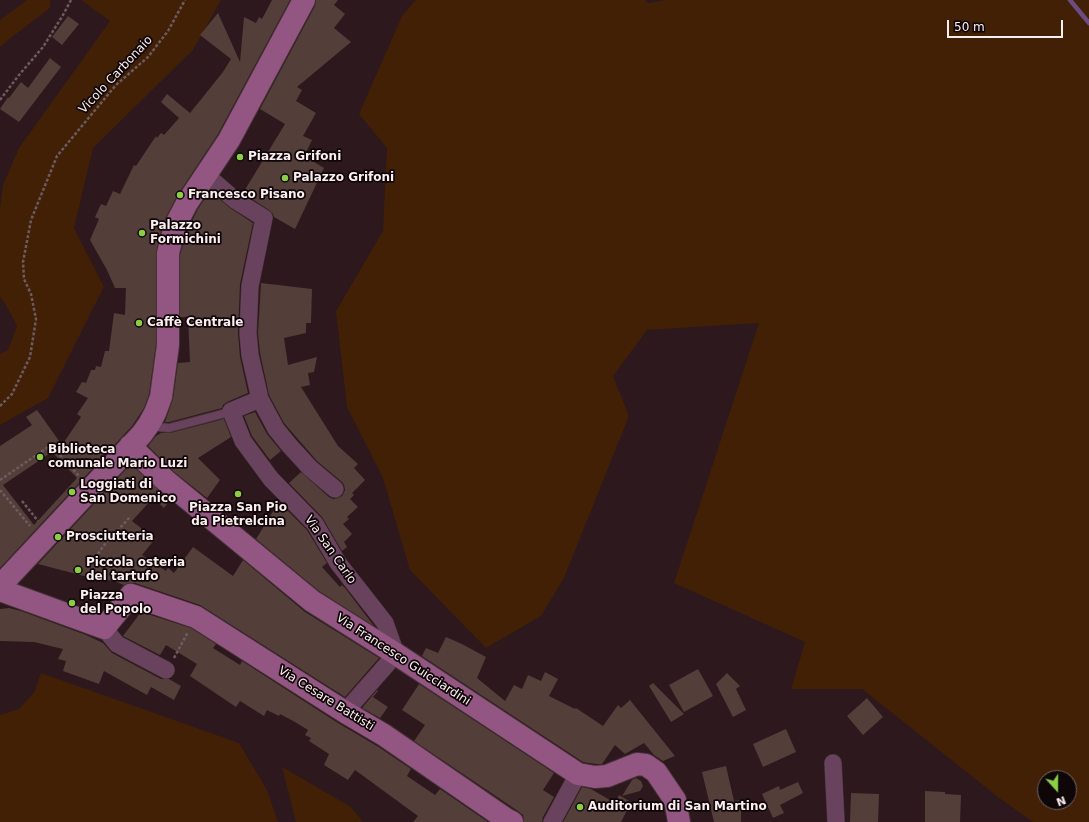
<!DOCTYPE html>
<html>
<head>
<meta charset="utf-8">
<style>
	body { margin:0 }
	#map { position:relative; width:1089px; height:822px; overflow:hidden; background:#2c181d; font-family:"DejaVu Sans",sans-serif }
	canvas { display:block }
	.north { position:absolute; left:1037px; top:770px; width:40px; height:40px; box-sizing:border-box; background:#0f0608; border:1px solid #6e6365; border-radius:50%; rotate:159deg; font-size:11px; font-weight:700; line-height:16px; text-align:center; color:#fceef1 }
	.north::after { content:''; display:block; margin:auto; width:14px; height:18px; background:#8bce46; clip-path:polygon(50% 0,100% 100%,50% 72%,0 100%) }
	.scale { position:absolute; left:947px; top:20px; width:116px; height:18px; box-sizing:border-box; border:2px solid #fceef1; border-top:0; padding-left:5px; font-size:12px; line-height:14px; white-space:nowrap; color:#fceef1; -webkit-text-stroke:3px #0f0608; paint-order:stroke }
</style>
</head>
<body>
<div id="map">
<canvas width="1089" height="822"></canvas>
<div class="north">N</div>
<div class="scale">50 m</div>
</div>
<script>
const ctx = document.querySelector('canvas').getContext('2d');
ctx.lineJoin = 'round';
function fill(path, color) { ctx.fillStyle = color; ctx.fill(path, 'evenodd'); }
const poly = rows => new Path2D(rows.map(r => 'M' + r).join(''));
function trace(path, color, width, dash) { ctx.strokeStyle = color; ctx.lineWidth = width; ctx.lineCap = dash ? 'butt' : 'round'; ctx.setLineDash(dash || []); ctx.stroke(path); }
function drawText(font, color, halo, rows, align = 'center') {
  ctx.font = font + ' "DejaVu Sans",sans-serif'; ctx.lineWidth = 3.5; ctx.setLineDash([]); ctx.textBaseline = 'middle'; ctx.strokeStyle = halo; ctx.fillStyle = color; for (const [text, x, y, turn = 0] of rows) {
    ctx.save(); ctx.translate(x, y); ctx.rotate((+turn || 0) * Math.PI / 180); ctx.textAlign = isNaN(turn) ? turn : align; if (halo) ctx.strokeText(text, 0, 0); ctx.fillText(text, 0, 0); ctx.restore();
  }
}
fill(poly([
	[27,0,50,0,50,8,8,40,0,47,0,20],
	[81,0,221,0,193,50,93,148,74,228,104,287,48,398,0,425,0,354,8,350,17,326,6,305,0,297,0,209,3,185,19,148,110,21],
	[416,0,645,0,648,3,667,0,1089,0,1089,822,1033,822,998,797,862,689,791,689,805,642,674,583,759,323,647,330,613,376,629,416,564,578,541,616,486,648,410,570,383,478,347,407,336,311,383,231,387,148,359,114,402,16],
	[1045,778,1069,778,1069,802,1045,802],
	[41,673,239,743,267,790,278,822,0,822,0,715,19,709,35,691],
	[282,767,351,807,363,822,296,822]
]), '#412006');
trace(poly([
	[1070,0,1089,23]
]), '#6c4b7f', 4.5);
fill(poly([
	[272,0,290,0,218,134,177,196,163,223,156,253,156,344,149,394,144,408,132,426,0,568,0,446,32,425,26,417,37,410,62,445,81,417,77,414,88,398,76,392,82,382,86,383,91,370,95,370,96,366,101,367,105,351,109,351,114,313,125,315,126,288,115,288,107,270,90,240,99,219,95,217,101,204,106,206,113,191,120,194,134,165,136,166,156,136,157,138,161,133,164,135,179,118,161,102,167,94,190,113,223,72,231,59,200,35,218,13,240,62,244,17,256,23,259,17,262,19],
	[52,452,77,478,34,525,3,485],
	[316,0,338,0,334,5,345,14,334,28,351,42,297,87,302,90,296,101,316,113,303,136,312,140,304,156,324,168,295,229,274,217,273,214,269,210,243,193,285,124,260,109,315,6],
	[68,16,79,24,62,45,52,37],
	[50,58,61,67,19,122,0,109,8,97,9,98,21,82,28,88],
	[210,191,230,208,253,223,240,284,238,333,240,357,248,393,227,402,223,405,222,408,169,422,165,422,173,399,178,363,190,362,188,317,180,317,180,255,187,231,198,209],
	[261,283,312,289,311,323,306,323,306,333,284,338,288,365,317,357,314,372,308,373,310,385,301,387,338,446,358,464,354,468,365,480,352,493,354,495,350,499,358,507,347,517,349,519,343,524,352,534,344,542,347,547,342,551,322,517,289,483,301,472,329,497,333,499,338,498,342,496,345,490,344,485,342,482,317,461,284,423,269,395,260,353,258,333],
	[255,412,267,434,281,451,270,460,252,436,244,416],
	[224,419,231,437,198,458,220,480,207,498,173,471,148,446,156,436,161,433,170,433],
	[131,464,170,500,164,508,153,498,132,521,155,539,142,555,166,571,168,568,174,573,193,547,233,576,243,560,305,612,379,658,345,697,200,605,135,583,128,583,124,585,114,581,84,576,38,564],
	[279,502,307,530,327,563,322,567,340,587,342,585,345,588,374,626,319,591,256,539],
	[9,608,21,611,86,635,103,643,112,653,161,679,169,679,181,686,174,700,151,687,147,695,104,671,99,684,63,671,66,661,58,659,63,649,34,642,0,641,0,609],
	[141,612,191,628,216,644,213,648,240,665,242,661,338,723,377,746,411,769,407,776,435,795,440,789,488,822,413,822,418,816,355,770,348,780,324,765,329,754,309,741,311,738,305,735,308,730,295,722,280,714,279,716,267,710,264,716,240,701,236,707,190,676,197,664,166,645,160,655,123,636],
	[446,637,462,644,486,657,477,678,505,701,514,685,522,689,528,675,541,681,545,672,558,679,549,696,575,709,576,708,603,726,618,705,621,708,630,700,675,756,663,761,654,755,644,743,625,754,615,745,602,764,596,764,583,762,422,656,426,648,438,653],
	[698,669,713,696,684,712,669,685],
	[727,673,740,686,736,689,746,710,733,717,716,684],
	[653,683,684,714,671,722,649,686],
	[419,684,554,773,543,790,554,797,543,817,542,822,524,822,523,815,518,811,414,741,425,725,402,710],
	[377,690,378,691,373,697,388,707,380,718,362,708],
	[867,698,883,717,863,735,847,716],
	[786,729,796,752,763,767,753,744],
	[726,766,734,801,741,800,741,822,714,822,702,772],
	[636,778,641,781,643,786,640,791,622,796,632,780],
	[798,782,803,793,780,805,784,813,773,818,762,794,779,786,780,790],
	[582,787,591,789,615,803,619,795,631,802,621,822,563,822],
	[925,791,945,792,945,794,961,795,960,822,925,822],
	[851,793,879,794,878,822,850,822]
]), '#543e3a');
const lane = poly([
	[150,424,158,427,169,428,226,413]
]);
const street = poly([
	[205,174,235,200,264,218,250,286,248,333,250,355,260,399,276,429,289,445,310,468,335,489],
	[260,399,231,411,243,441,271,479,315,524,338,563,385,623,396,654,345,712],
	[104,628,117,644,166,670],
	[833,763,836,822],
	[552,822,578,774]
]);
const secondary = poly([
	[130,446,165,480,312,601,396,654,578,774,595,777,607,776,637,764,646,765,656,772,675,800,679,822],
	[0,586,142,434,149,424,155,413,161,397,168,345,168,253,175,226,187,203,229,140,304,0],
	[0,590,104,628,131,595,196,617,345,712,384,735,506,819,512,822]
]);
trace(lane, '#453236', 10);
trace(street, '#453236', 18);
trace(secondary, '#453236', 24);
trace(poly([
	[0,100,19,75,43,47,63,15,71,0],
	[0,406,12,394,30,357,36,319,31,294,24,279,23,262,31,220,57,156,116,85,148,57,168,31,185,0],
	[0,480,51,445,79,476],
	[0,490,30,526],
	[22,501,38,521],
	[95,558,105,544,130,517],
	[87,577,88,576],
	[174,658,188,632]
]), '#6d5b5f', 2.5, [3, 2]);
trace(lane, '#69425e', 8);
trace(street, '#69425e', 17);
trace(secondary, '#935581', 22);
for (const [x, y, r, color] of [
	[240,157,4,"#8bce46"],
	[285,178,4,"#8bce46"],
	[180,195,4,"#8bce46"],
	[142,233,4,"#8bce46"],
	[139,323,4,"#8bce46"],
	[40,457,4,"#8bce46"],
	[72,492,4,"#8bce46"],
	[238,494,4,"#8bce46"],
	[58,537,4,"#8bce46"],
	[78,570,4,"#8bce46"],
	[72,603,4,"#8bce46"],
	[580,807,4,"#8bce46"]
]) { const dot = new Path2D(); dot.arc(x, y, r, 0, 2 * Math.PI); ctx.fillStyle = color; ctx.fill(dot); trace(dot, '#0f0608', 1.5); }
drawText('12px', '#fceef1', '#0f0608', [
	["Vicolo Carbonaio",116,75,-47],
	["Via San Carlo",330,550,55],
	["Via Francesco Guicciardini",403,660,33],
	["Via Cesare Battisti",326,699,32]
]);
drawText('bold 12px', '#fceef1', '#0f0608', [
	["Piazza Grifoni",248,157],
	["Palazzo Grifoni",293,178],
	["Francesco Pisano",188,195],
	["Palazzo",150,226],
	["Formichini",150,240],
	["Caffè Centrale",147,323],
	["Biblioteca",48,450],
	["comunale Mario Luzi",48,464],
	["Loggiati di",80,485],
	["San Domenico",80,499],
	["Piazza San Pio",238,508,"center"],
	["da Pietrelcina",238,522,"center"],
	["Prosciutteria",66,537],
	["Piccola osteria",86,563],
	["del tartufo",86,577],
	["Piazza",80,596],
	["del Popolo",80,610],
	["Auditorium di San Martino",588,807]
], 'left');
</script>
</body>
</html>
